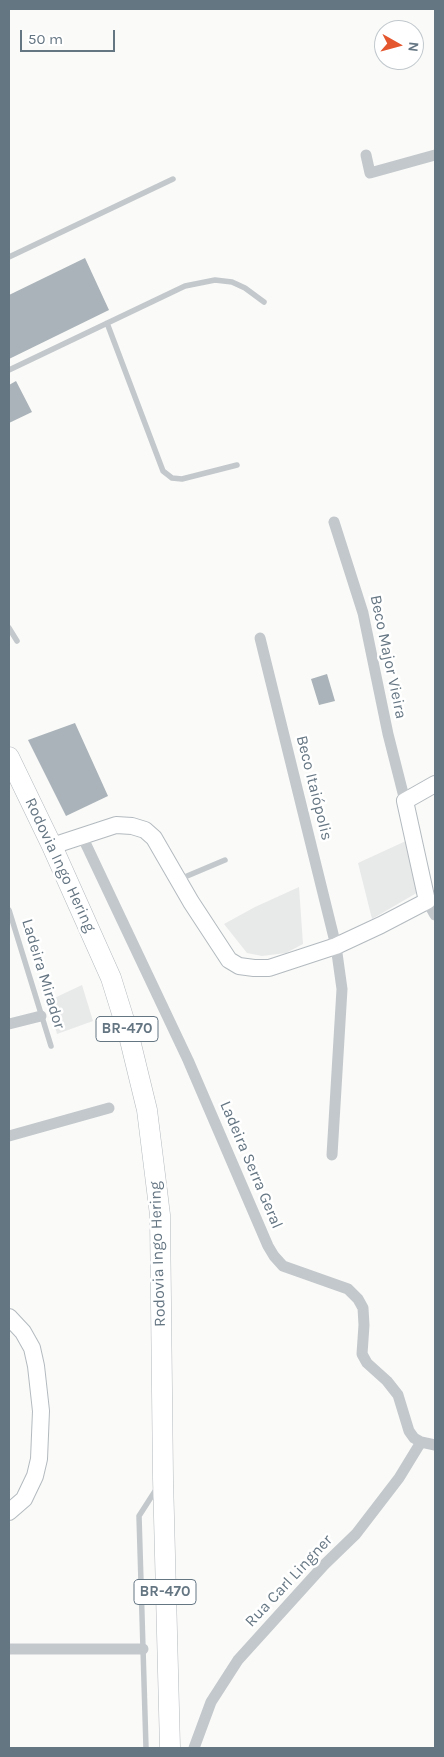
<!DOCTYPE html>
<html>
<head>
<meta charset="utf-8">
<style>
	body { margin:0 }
	#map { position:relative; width:444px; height:1757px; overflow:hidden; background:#fafaf8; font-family:Karla,sans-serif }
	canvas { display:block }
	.frame { position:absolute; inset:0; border:10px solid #657683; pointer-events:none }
	.north { position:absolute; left:374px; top:20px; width:50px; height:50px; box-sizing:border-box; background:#fff; border:1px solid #c1c8cd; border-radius:50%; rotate:97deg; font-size:14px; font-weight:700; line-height:20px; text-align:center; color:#657683 }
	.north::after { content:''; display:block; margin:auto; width:18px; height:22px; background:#e4572e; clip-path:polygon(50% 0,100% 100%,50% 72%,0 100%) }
	.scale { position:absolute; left:20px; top:30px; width:95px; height:22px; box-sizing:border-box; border:2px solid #657683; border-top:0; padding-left:6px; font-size:15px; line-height:18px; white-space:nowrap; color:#657683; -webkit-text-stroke:4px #fff; paint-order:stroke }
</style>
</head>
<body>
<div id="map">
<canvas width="444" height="1757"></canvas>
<div class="frame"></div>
<div class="north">N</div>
<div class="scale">50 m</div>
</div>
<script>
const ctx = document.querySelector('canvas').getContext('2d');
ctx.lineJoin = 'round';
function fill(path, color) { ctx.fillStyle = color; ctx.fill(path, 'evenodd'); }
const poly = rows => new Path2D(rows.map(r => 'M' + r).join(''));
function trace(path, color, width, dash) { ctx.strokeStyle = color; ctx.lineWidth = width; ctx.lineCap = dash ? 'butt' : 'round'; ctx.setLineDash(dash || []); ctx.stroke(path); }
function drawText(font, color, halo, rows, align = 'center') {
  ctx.font = font + ' Karla,sans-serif'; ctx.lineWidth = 5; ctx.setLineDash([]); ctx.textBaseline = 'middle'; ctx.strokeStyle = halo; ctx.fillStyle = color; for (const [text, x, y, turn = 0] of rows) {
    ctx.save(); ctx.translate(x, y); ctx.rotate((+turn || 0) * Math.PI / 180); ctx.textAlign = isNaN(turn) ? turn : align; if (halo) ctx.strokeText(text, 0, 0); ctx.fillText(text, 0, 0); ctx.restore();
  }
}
fill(poly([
	[408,840,420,891,372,919,358,863],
	[299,887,303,944,286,953,262,956,247,953,224,924,255,907],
	[82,985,93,1021,57,1034,48,1001]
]), '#e8e9e9');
fill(poly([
	[85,258,109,310,9,359,9,295],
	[16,381,32,412,9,423,9,385],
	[327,674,335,701,319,705,311,679],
	[75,723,108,796,66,816,28,740]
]), '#aab3b9');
const secondary = poly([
	[52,846,116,825,132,826,145,830,154,838,191,902,229,960,239,966,254,968,269,968,336,946,381,925,427,901,405,801,435,784],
	[9,1317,23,1332,32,1348,36,1366,41,1411,39,1459,35,1476,24,1499,9,1512]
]);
const highway = poly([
	[9,757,52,846,111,978,129,1036,147,1110,160,1215,163,1478,170,1748]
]);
trace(secondary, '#b3babf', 18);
trace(highway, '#b4b9bd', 21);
trace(poly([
	[9,257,173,179],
	[107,323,163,471,172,478,182,479,237,465],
	[9,370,185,286,215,280,232,282,245,288,264,302],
	[9,628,17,641],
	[180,879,225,860],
	[9,910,51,1046],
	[146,1748,139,1516,157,1488]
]), '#c3c8cc', 5.5);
trace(poly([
	[366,155,370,173,435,155],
	[334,522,363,613,388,734,405,801],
	[260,638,336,946,342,989,332,1155],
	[82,836,188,1060,268,1246,274,1256,283,1266,348,1289,358,1299,363,1308,364,1325,362,1354,367,1363,387,1381,398,1395,409,1431,414,1438,421,1442,435,1445],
	[427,901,435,915],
	[9,1024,41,1016],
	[9,1136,109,1108],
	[9,1649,143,1649],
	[194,1748,211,1702,238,1660,324,1565,356,1534,399,1478,421,1442]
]), '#c3c8cc', 11);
trace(secondary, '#fff', 16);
trace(highway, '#fff', 20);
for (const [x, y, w] of [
	[127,1029,62],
	[165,1592,62]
]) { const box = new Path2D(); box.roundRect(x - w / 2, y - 12.5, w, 25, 4); ctx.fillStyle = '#fff'; ctx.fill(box); trace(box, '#657683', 1); }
drawText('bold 15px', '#657683', null, [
	["BR-470",127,1029],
	["BR-470",165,1592]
]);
drawText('16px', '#657683', '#fff', [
	["Beco Major Vieira",388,657,78],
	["Beco Itaiópolis",314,788,76],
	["Rodovia Ingo Hering",60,865,65],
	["Ladeira Mirador",43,974,73],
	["Ladeira Serra Geral",251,1165,67],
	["Rodovia Ingo Hering",158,1254,-92],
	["Rua Carl Lingner",289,1581,-47]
]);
</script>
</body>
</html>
